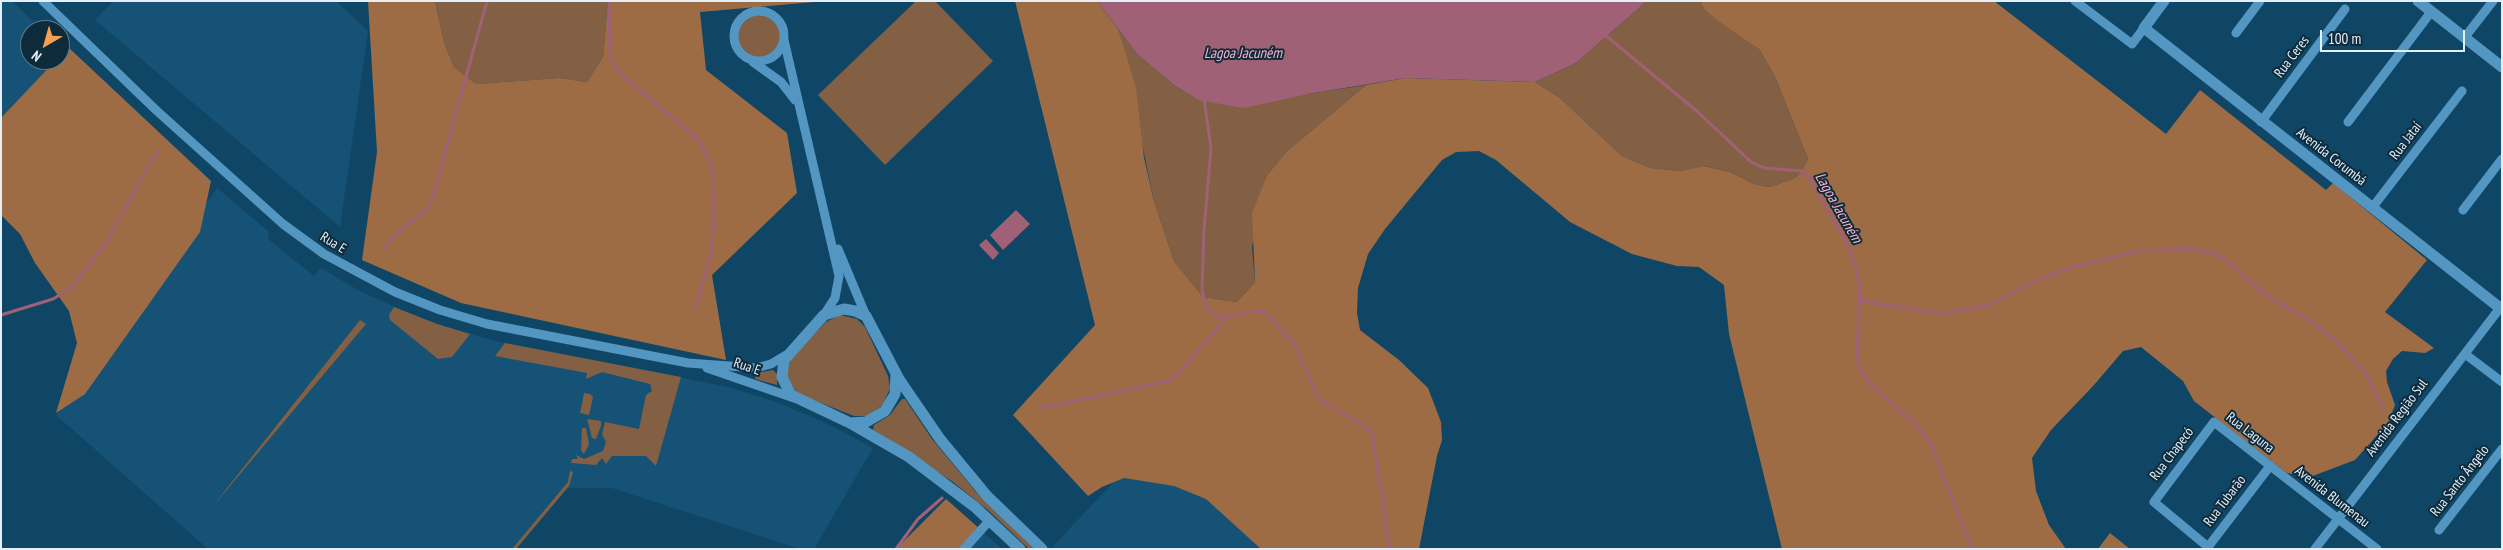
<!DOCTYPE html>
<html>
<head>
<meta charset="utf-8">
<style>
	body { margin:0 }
	#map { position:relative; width:2503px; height:550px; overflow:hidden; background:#104665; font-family:"PT Sans Narrow",sans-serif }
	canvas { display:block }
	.frame { position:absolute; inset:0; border:2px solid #e3f0fa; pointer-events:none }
	.north { position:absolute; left:20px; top:20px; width:50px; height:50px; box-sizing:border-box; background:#0e2b3c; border:1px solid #637a88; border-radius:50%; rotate:218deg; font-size:14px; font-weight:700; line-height:20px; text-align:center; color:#e3f0fa }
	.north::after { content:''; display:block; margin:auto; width:18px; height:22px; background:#fa9f4f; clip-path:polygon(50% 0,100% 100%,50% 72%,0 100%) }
	.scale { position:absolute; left:2320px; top:30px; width:145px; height:22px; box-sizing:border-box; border:2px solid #e3f0fa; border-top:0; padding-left:6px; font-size:15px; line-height:18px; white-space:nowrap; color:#e3f0fa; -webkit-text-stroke:4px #0e2b3c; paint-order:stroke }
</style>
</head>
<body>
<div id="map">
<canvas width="2503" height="550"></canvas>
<div class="frame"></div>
<div class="north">N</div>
<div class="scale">100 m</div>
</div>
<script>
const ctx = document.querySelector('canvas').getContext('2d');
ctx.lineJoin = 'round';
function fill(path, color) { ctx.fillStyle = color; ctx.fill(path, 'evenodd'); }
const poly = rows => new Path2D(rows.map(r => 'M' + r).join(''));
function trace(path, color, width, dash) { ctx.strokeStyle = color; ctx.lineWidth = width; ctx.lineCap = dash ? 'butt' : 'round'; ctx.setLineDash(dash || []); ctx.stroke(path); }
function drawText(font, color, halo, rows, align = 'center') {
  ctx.font = font + ' "PT Sans Narrow",sans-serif'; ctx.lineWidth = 4; ctx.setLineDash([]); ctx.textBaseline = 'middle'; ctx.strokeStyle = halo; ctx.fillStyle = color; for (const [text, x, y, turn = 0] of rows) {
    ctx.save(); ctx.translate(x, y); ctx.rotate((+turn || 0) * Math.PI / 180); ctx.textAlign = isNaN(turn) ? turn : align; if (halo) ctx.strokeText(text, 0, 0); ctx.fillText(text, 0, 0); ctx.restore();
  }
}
fill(poly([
	[1,1,12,1,42,30,30,30,30,60,60,60,60,47,70,56,1,133],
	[113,1,336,1,368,31,340,227,95,20],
	[217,188,269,232,268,239,314,276,321,268,358,290,397,308,437,324,495,341,728,387,776,402,826,423,873,448,814,549,800,549,612,488,567,488,516,549,208,549,56,415],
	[1166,427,1293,549,1056,549,1053,546],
	[981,530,1002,549,963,549]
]), '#155275');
fill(poly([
	[435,1,608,1,603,57,587,82,560,78,476,84,454,67,444,42],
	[916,1,935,1,993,61,885,165,818,95],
	[1647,1,1700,1,1704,9,1760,50,1775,77,1808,159,1802,171,1795,178,1770,187,1754,184,1730,172,1705,166,1680,171,1651,168,1622,156,1560,98,1535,82,1576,63],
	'737 36a22 22 0 1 1 44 0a22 22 0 1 1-44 0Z',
	[1118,29,1137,54,1174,85,1198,100,1308,94,1366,85,1286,152,1268,174,1252,247,1255,282,1237,302,1203,297,1174,261,1154,201],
	[394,307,437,324,470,334,452,357,438,359,390,320,389,315],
	[840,315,857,319,865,327,888,376,890,388,883,405,867,416,854,416,801,395,796,392,787,376,788,365,794,355,826,322],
	[360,320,366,324,209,511],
	[505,343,681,377,656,466,646,456,612,456,606,464,602,458,596,465,571,463,572,459,578,459,576,455,584,459,603,451,606,442,602,434,605,422,639,429,646,395,652,391,650,384,602,372,586,379,587,373,495,356],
	[773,370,777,374,777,385,755,379,757,373],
	[584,393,590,394,593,397,589,415,580,413],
	[902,399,905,399,932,439,976,492,1034,549,1029,549,989,511,953,482,873,430,874,425,890,415],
	[587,419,601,421,601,426,596,439,592,438],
	[582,428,586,428,589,444,584,454,581,450],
	[570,471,573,472,569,486,516,549,512,549,568,482]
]), '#836044');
fill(poly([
	[368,1,435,1,444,42,454,67,476,84,560,78,587,82,603,57,608,1,826,1,700,12,706,70,787,133,797,193,712,275,726,360,461,303,362,260,377,152],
	[1015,1,1097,1,1118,29,1136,88,1144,158,1154,201,1174,261,1203,297,1237,302,1255,282,1252,213,1268,174,1286,152,1366,85,1406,78,1535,82,1560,98,1622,156,1651,168,1680,171,1704,166,1730,172,1754,184,1770,187,1795,178,1802,171,1808,159,1775,77,1760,50,1717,20,1704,9,1700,1,1994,1,2166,134,2200,90,2326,190,2333,183,2427,260,2385,312,2434,348,2425,353,2402,351,2393,359,2386,371,2387,382,2395,405,2388,423,2355,460,2310,477,2287,473,2258,451,2194,401,2183,381,2141,347,2123,351,2094,385,2051,430,2032,458,2036,491,2049,525,2066,549,1782,549,1729,334,1724,285,1699,267,1677,266,1632,254,1570,222,1496,160,1479,151,1456,152,1442,160,1385,229,1368,254,1358,288,1357,313,1360,330,1399,360,1428,388,1441,422,1442,440,1437,456,1419,549,1261,549,1206,499,1174,486,1124,478,1102,487,1088,496,1013,415,1095,325],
	[68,47,211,181,200,232,85,394,56,413,77,343,69,311,35,263,20,234,1,215,1,118,56,60,60,60,60,56],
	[946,499,981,530,963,549,896,549],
	[2110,533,2130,549,2098,549]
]), '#9e6c44');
fill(poly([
	[1097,1,1647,1,1576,63,1535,82,1406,78,1308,94,1244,108,1198,100,1174,85,1137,54],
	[1016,210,1030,224,1003,250,990,235],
	[986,239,999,253,993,260,979,245]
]), '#a06176');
trace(poly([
	[609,1,610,56,617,71,699,140,712,166,714,221,711,254,696,307],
	[1605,35,1698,112,1751,162,1764,168,1802,171,1808,176,1849,247,1857,271,1860,287,1857,352,1859,367,1870,384,1916,425,1930,442,1972,549],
	[1204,98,1211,148,1204,230,1202,291,1206,306,1214,314,1221,317,1261,311,1267,314,1295,345,1319,399,1364,426,1372,433,1390,549],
	[385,249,391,238,426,210,432,200,487,1],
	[1860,301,1940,313,1971,309,1991,304,2035,281,2075,266,2139,251,2185,249,2209,252,2223,258,2267,296,2310,321,2334,339,2365,372,2384,410],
	[1,315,53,299,71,288,106,243,149,165,159,151],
	[1041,408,1168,381,1178,374,1227,317],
	[896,549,918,519,942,498]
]), '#a06176', 3);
trace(poly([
	[43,1,157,111,283,224,324,254,395,292,440,310,487,324,688,363,756,368,771,364,786,355],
	[2075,1,2132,44,2144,28],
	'734 36a25 25 0 1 1 50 0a25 25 0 1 1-50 0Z',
	[2236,33,2260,1],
	[2465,37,2493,1],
	[784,40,839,276,835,298,824,315],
	[753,62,781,82,795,100],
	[2261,122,2345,9],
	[2348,122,2431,12],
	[2372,208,2462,91],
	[2463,210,2502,159],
	[838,249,866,316],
	[2465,354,2502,382],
	[707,368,794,398],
	[2270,466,2208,547,2154,502,2214,422,2377,549],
	[2439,530,2502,449],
	[964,549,990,520],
	[2315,549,2500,308]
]), '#5396c1', 9);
trace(poly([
	[2164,1,2144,28,2500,308,2502,306],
	[2418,1,2502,67],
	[850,423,866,422,885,411,895,394,896,374],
	[1020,549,975,507,909,457,850,423,791,395,782,377,784,360,824,315,844,309,855,311,866,316,899,379,940,439,987,496,1042,549]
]), '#5396c1', 11);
drawText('14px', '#e3f0fa', '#0e2b3c', [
	["Rua Ceres",2292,57,-53],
	["Rua Jataí",2406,141,-53],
	["Avenida Corumbá",2331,157,38],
	["Rua E",333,243,32],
	["Rua E",747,367,19],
	["Avenida Região Sul",2397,418,-53],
	["Rua Laguna",2250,433,38],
	["Rua Chapecó",2172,454,-53],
	["Rua Santo Ângelo",2460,481,-52],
	["Avenida Blumenau",2332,497,38],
	["Rua Tubarão",2225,501,-53]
]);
drawText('italic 15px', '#fcb1c9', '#0e2b3c', [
	["Lagoa Jacuném",1243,54],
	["Lagoa Jacuném",1838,208,60]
]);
</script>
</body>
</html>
